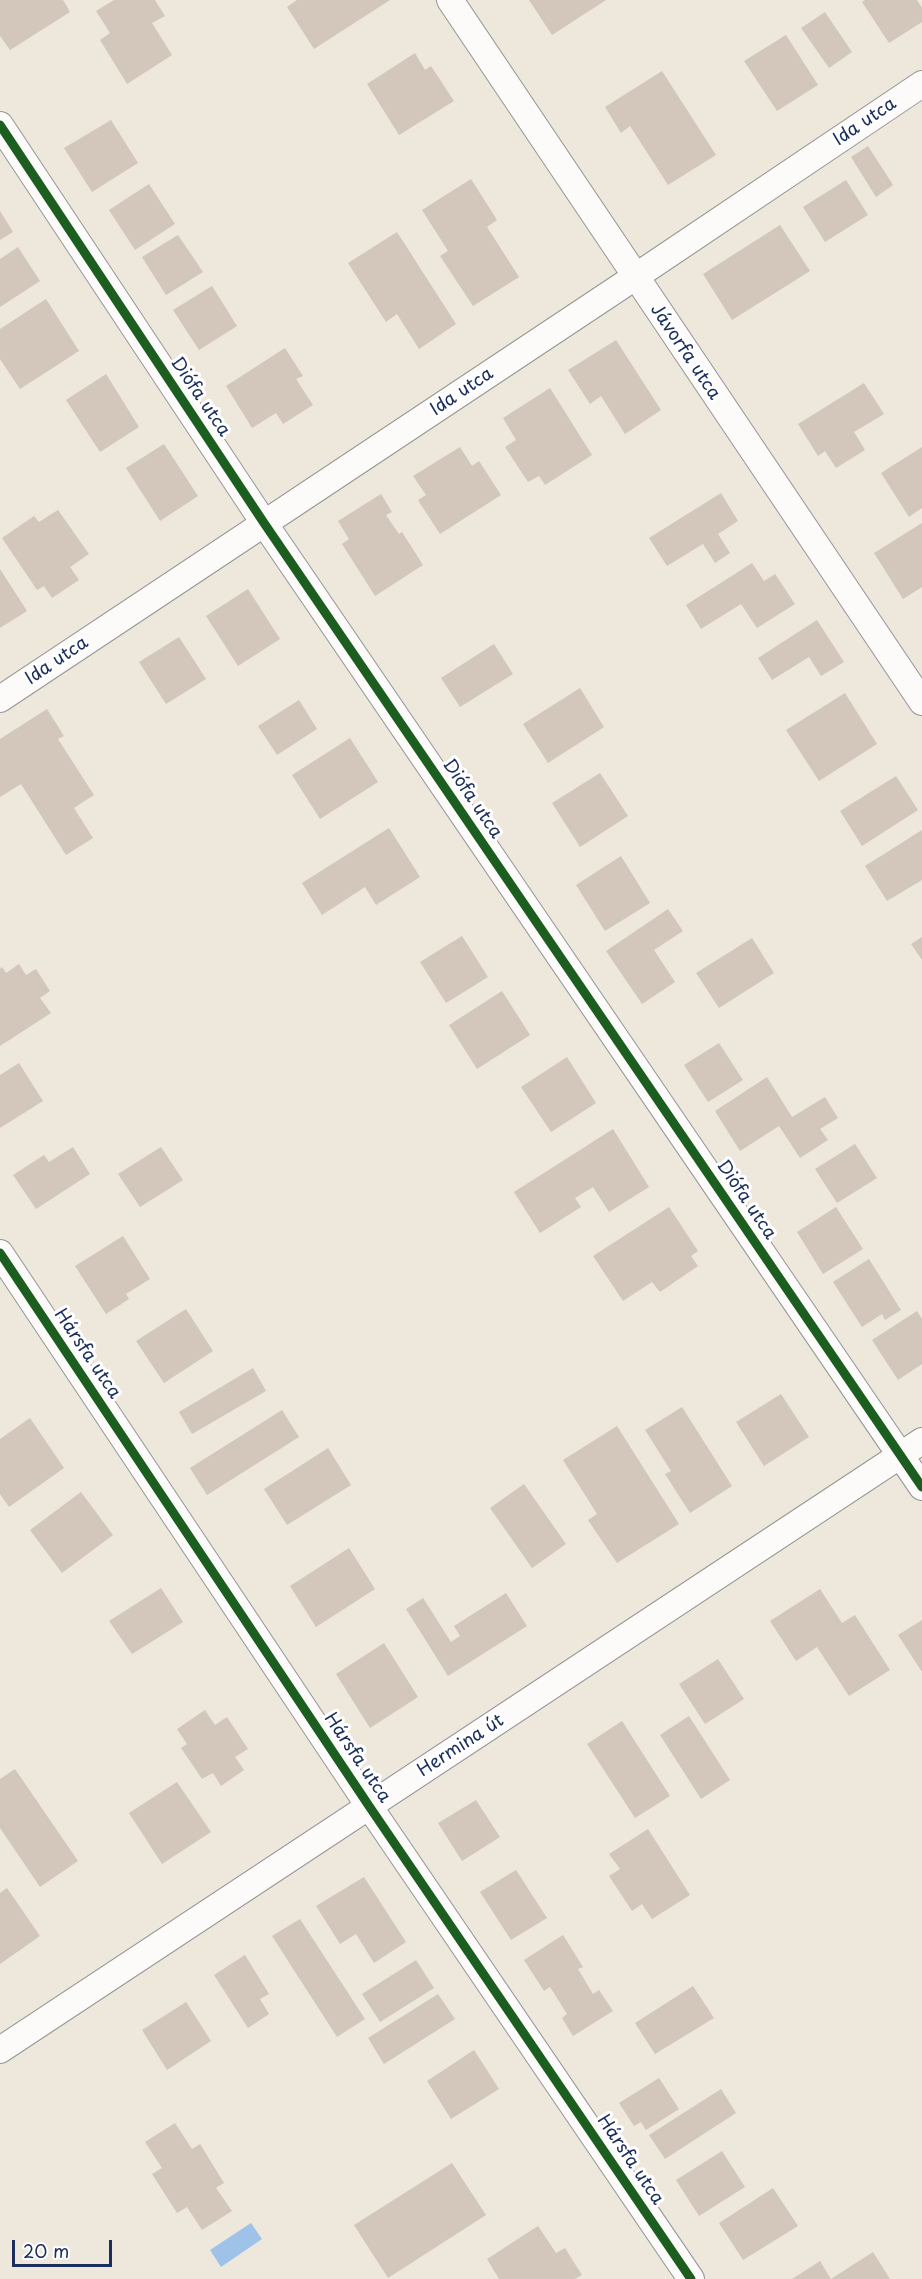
<!DOCTYPE html>
<html>
<head>
<meta charset="utf-8">
<style>
	body { margin:0 }
	#map { position:relative; width:922px; height:2279px; overflow:hidden; background:#ede7dc; font-family:"Playpen Sans",sans-serif }
	canvas { display:block }
	.scale { position:absolute; left:12px; top:2240px; width:100px; height:27px; box-sizing:border-box; border:3px solid #1b2f5e; border-top:0; padding-left:8px; font-size:18px; line-height:21px; white-space:nowrap; color:#1b2f5e; -webkit-text-stroke:4px #fff; paint-order:stroke }
</style>
</head>
<body>
<div id="map">
<canvas width="922" height="2279"></canvas>
<div class="scale">20 m</div>
</div>
<script>
const ctx = document.querySelector('canvas').getContext('2d');
ctx.lineJoin = 'round';
function fill(path, color) { ctx.fillStyle = color; ctx.fill(path, 'evenodd'); }
const poly = rows => new Path2D(rows.map(r => 'M' + r).join(''));
function trace(path, color, width, dash) { ctx.strokeStyle = color; ctx.lineWidth = width; ctx.lineCap = dash ? 'butt' : 'round'; ctx.setLineDash(dash || []); ctx.stroke(path); }
function drawText(font, color, halo, rows, align = 'center') {
  ctx.font = font + ' "Playpen Sans",sans-serif'; ctx.lineWidth = 6; ctx.setLineDash([]); ctx.textBaseline = 'middle'; ctx.strokeStyle = halo; ctx.fillStyle = color; for (const [text, x, y, turn = 0] of rows) {
    ctx.save(); ctx.translate(x, y); ctx.rotate((+turn || 0) * Math.PI / 180); ctx.textAlign = isNaN(turn) ? turn : align; if (halo) ctx.strokeText(text, 0, 0); ctx.fillText(text, 0, 0); ctx.restore();
  }
}
fill(poly([
	[251,2223,262,2239,221,2267,210,2250]
]), '#9fc3e8');
fill(poly([
	[0,0,63,0,70,12,10,50,0,36],
	[114,0,155,0,165,16,152,23,172,55,127,84,100,40,110,33,96,11],
	[297,0,390,0,314,49,287,7],
	[529,0,606,0,552,35],
	[865,0,917,0,922,8,922,22,889,43,862,2],
	[825,12,852,52,829,68,801,28],
	[786,35,818,85,777,111,744,61],
	[415,53,425,70,431,66,454,101,399,135,367,84],
	[662,71,716,155,668,185,630,126,621,133,605,107],
	[111,120,138,163,92,192,64,148],
	[868,146,893,185,876,197,851,157],
	[471,179,497,220,487,227,519,277,473,306,440,256,448,251,422,210],
	[846,180,868,215,825,242,803,207],
	[149,184,175,224,135,250,109,210],
	[0,211,13,232,0,240],
	[780,225,810,271,732,320,703,274],
	[397,232,456,324,419,349,397,314,386,322,348,263],
	[178,235,203,272,166,295,142,257],
	[18,247,40,281,0,307,0,259],
	[212,286,237,326,199,350,173,310],
	[46,299,79,351,20,389,0,359,0,329],
	[616,340,661,410,625,434,601,396,590,404,568,370],
	[285,348,303,376,296,379,313,405,283,424,276,413,252,428,226,386],
	[106,374,139,427,100,452,66,400],
	[864,383,884,414,854,432,865,450,836,468,825,451,818,456,798,424],
	[550,388,592,455,545,485,539,476,528,482,505,447,516,440,503,418],
	[164,444,198,496,160,521,126,468],
	[460,447,472,466,479,461,501,495,440,534,418,500,426,495,413,476],
	[922,447,922,508,909,517,881,473],
	[721,493,738,521,718,534,730,553,715,563,703,544,667,566,649,538],
	[381,494,392,512,386,515,399,534,402,532,423,565,375,596,342,544,349,539,338,521],
	[58,510,89,554,70,567,79,580,52,598,44,586,37,590,2,538,34,516,39,522],
	[922,523,922,587,903,599,874,553],
	[752,563,764,581,775,574,795,604,757,628,741,604,701,629,686,605],
	[0,569,27,611,0,628],
	[248,589,280,639,238,666,206,616],
	[817,620,844,662,821,676,809,657,772,680,758,658],
	[179,637,206,679,166,704,139,662],
	[494,644,513,674,460,707,441,678],
	[580,688,604,727,548,763,523,724],
	[845,693,877,744,819,781,786,730],
	[299,700,317,729,277,755,258,726],
	[47,709,64,736,58,739,94,795,74,808,93,838,66,855,21,784,0,797,0,739],
	[350,738,378,782,320,819,292,775],
	[600,773,628,816,580,847,552,803],
	[896,776,918,810,862,846,840,811],
	[389,828,420,877,376,905,365,887,322,915,302,883],
	[922,830,922,880,887,901,865,866],
	[621,856,650,903,605,931,576,885],
	[668,909,683,931,654,950,675,982,642,1004,606,951],
	[462,936,488,977,446,1003,420,962],
	[922,937,922,960,911,944],
	[752,938,774,973,719,1008,696,973],
	[19,964,26,975,36,969,50,991,40,998,51,1013,0,1046,0,969,2,967,6,973],
	[502,991,530,1035,477,1069,449,1025],
	[719,1043,743,1080,708,1102,684,1065],
	[567,1057,596,1103,551,1132,521,1087],
	[19,1063,43,1101,0,1128,0,1075],
	[767,1077,792,1117,825,1097,838,1118,820,1129,828,1140,800,1158,779,1126,740,1151,715,1111],
	[613,1129,649,1187,609,1212,593,1187,575,1198,581,1207,540,1233,514,1192],
	[855,1144,877,1178,837,1203,815,1169],
	[73,1147,90,1174,36,1209,13,1175,44,1155,49,1162],
	[161,1147,183,1180,140,1207,118,1174],
	[669,1207,698,1251,691,1256,698,1266,660,1292,652,1282,623,1301,593,1256],
	[836,1207,863,1249,823,1274,797,1232],
	[123,1236,150,1279,126,1294,129,1299,106,1314,75,1266],
	[869,1259,901,1310,885,1320,882,1314,862,1327,833,1282],
	[186,1309,213,1351,164,1383,136,1341],
	[917,1311,922,1319,922,1364,898,1380,872,1340],
	[253,1368,266,1391,192,1434,179,1412],
	[781,1394,809,1437,764,1466,736,1422],
	[682,1407,732,1486,690,1513,665,1474,671,1471,645,1430],
	[282,1410,299,1437,207,1495,190,1468],
	[30,1418,64,1468,9,1507,0,1494,0,1439],
	[617,1426,679,1524,617,1563,588,1520,597,1514,563,1460],
	[328,1448,351,1485,287,1525,264,1489],
	[524,1484,566,1544,532,1568,490,1508],
	[81,1492,113,1535,62,1573,30,1530],
	[349,1548,375,1589,316,1627,290,1586],
	[161,1588,183,1622,132,1654,109,1621],
	[820,1589,842,1623,855,1615,890,1670,849,1696,817,1647,796,1661,770,1621],
	[506,1593,527,1626,448,1676,406,1609,423,1598,451,1642,460,1636,454,1626],
	[922,1620,922,1672,898,1635],
	[384,1643,418,1697,370,1728,336,1674],
	[718,1659,744,1699,705,1724,679,1684],
	[205,1710,215,1725,227,1717,248,1749,235,1757,244,1770,221,1786,213,1773,202,1779,181,1748,187,1744,177,1729],
	[689,1716,730,1780,701,1799,660,1735],
	[622,1721,670,1796,635,1818,587,1744],
	[15,1769,78,1861,40,1887,0,1828,0,1779],
	[177,1782,211,1832,162,1864,129,1813],
	[476,1800,500,1837,462,1861,438,1823],
	[648,1829,690,1895,652,1919,642,1904,632,1911,609,1876,620,1869,609,1854],
	[516,1870,547,1918,511,1940,480,1892],
	[364,1877,406,1942,374,1963,356,1934,340,1944,316,1906],
	[7,1888,40,1936,0,1964,0,1893],
	[300,1919,365,2019,337,2037,272,1936],
	[563,1935,583,1967,578,1969,593,1994,599,1990,613,2011,573,2036,562,2018,567,2014,550,1987,544,1991,524,1960],
	[245,1955,269,1994,260,1999,269,2014,248,2028,214,1975],
	[416,1960,434,1988,380,2022,362,1994],
	[693,1986,714,2018,655,2054,635,2023],
	[438,1994,455,2019,384,2064,368,2038],
	[186,2002,211,2041,167,2070,142,2030],
	[474,2050,499,2089,451,2119,427,2081],
	[659,2078,679,2109,646,2130,641,2122,634,2126,619,2103],
	[721,2089,736,2113,665,2159,649,2135],
	[175,2123,192,2149,200,2144,224,2183,216,2188,232,2211,202,2230,187,2207,177,2213,152,2174,162,2168,145,2142],
	[722,2151,745,2187,699,2216,676,2180],
	[452,2163,486,2215,388,2278,354,2225],
	[773,2188,798,2226,743,2260,719,2223],
	[538,2226,556,2253,565,2248,582,2275,575,2279,499,2279,487,2259],
	[873,2252,890,2279,792,2279,820,2261,831,2279]
]), '#d2c7ba');
const street = poly([
	[450,0,922,702],
	[0,125,264,523,922,1487],
	[0,699,635,277,922,84],
	[0,1253,369,1806,691,2279],
	[0,2050,922,1441]
]);
trace(street, '#959597', 28);
trace(street, '#fcfbfa', 26);
trace(poly([
	[0,125,264,523,922,1487],
	[0,1253,369,1806,691,2279]
]), '#1b5e20', 9);
drawText('18px', '#1b2f5e', '#fff', [
	["Ida utca",865,122,-34],
	["Jávorfa utca",685,352,56],
	["Ida utca",462,392,-34],
	["Diófa utca",200,397,56],
	["Ida utca",57,661,-34],
	["Diófa utca",472,799,56],
	["Diófa utca",746,1200,56],
	["Hársfa utca",87,1354,56],
	["Hermina út",461,1746,-33],
	["Hársfa utca",357,1758,56],
	["Hársfa utca",630,2160,56]
]);
</script>
</body>
</html>
